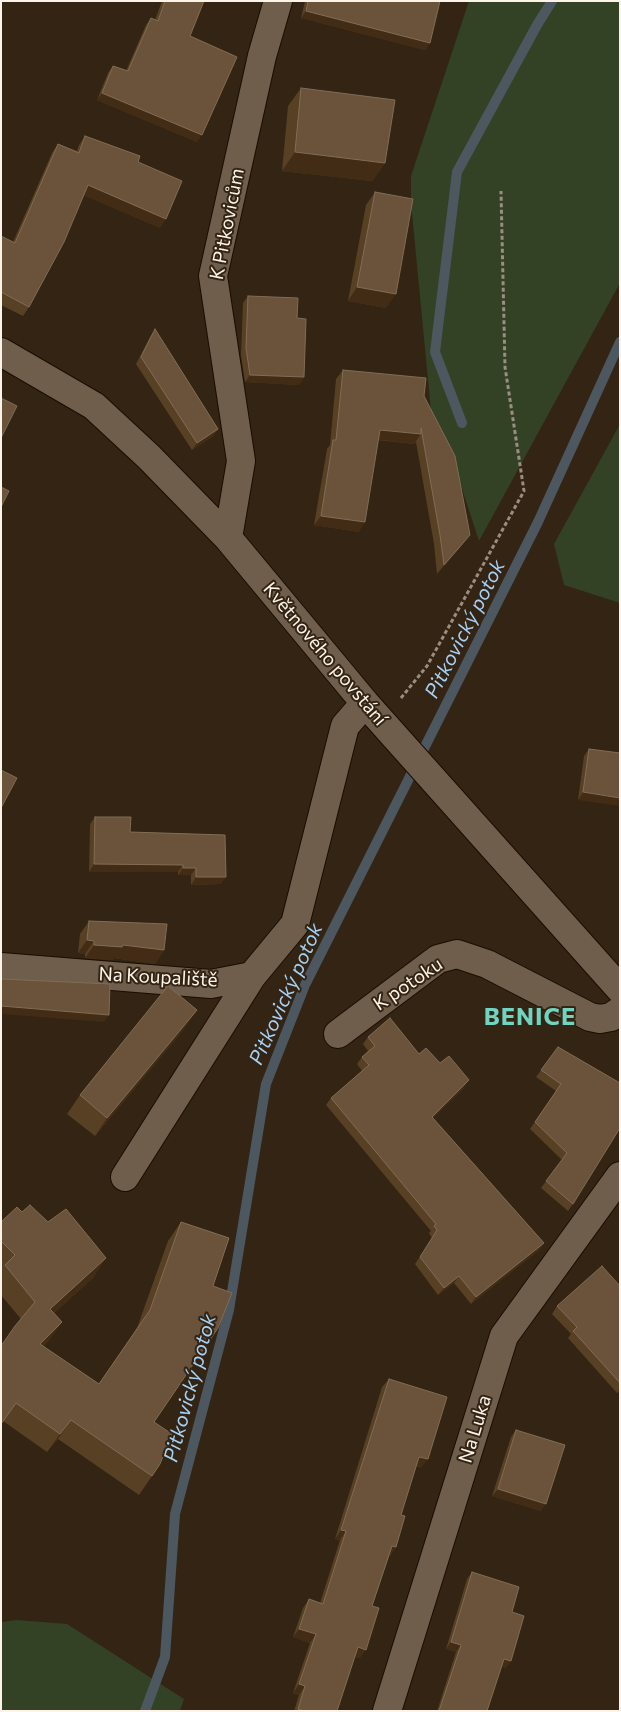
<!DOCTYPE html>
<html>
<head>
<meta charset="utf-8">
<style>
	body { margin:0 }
	#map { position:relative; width:621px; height:1712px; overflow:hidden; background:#332414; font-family:Commissioner,sans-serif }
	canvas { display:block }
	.frame { position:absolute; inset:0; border:2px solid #fdf3e9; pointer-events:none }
</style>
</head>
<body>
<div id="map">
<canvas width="621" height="1712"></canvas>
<div class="frame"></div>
</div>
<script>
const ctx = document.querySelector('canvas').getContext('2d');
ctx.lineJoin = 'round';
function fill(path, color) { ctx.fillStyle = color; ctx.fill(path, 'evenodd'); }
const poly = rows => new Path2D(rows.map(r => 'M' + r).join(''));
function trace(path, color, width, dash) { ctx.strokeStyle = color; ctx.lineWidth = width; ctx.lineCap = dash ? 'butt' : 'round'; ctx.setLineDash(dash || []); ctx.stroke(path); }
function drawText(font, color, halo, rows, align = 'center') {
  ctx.font = font + ' Commissioner,sans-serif'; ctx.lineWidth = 4; ctx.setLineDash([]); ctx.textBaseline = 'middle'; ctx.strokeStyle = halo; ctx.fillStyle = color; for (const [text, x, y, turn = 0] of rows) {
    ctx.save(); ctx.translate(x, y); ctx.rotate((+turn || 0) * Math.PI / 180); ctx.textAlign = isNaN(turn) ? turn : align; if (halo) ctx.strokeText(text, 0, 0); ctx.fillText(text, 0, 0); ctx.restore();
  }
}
fill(poly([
	[469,1,620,1,620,283,479,541,455,467,431,411,411,203,411,176],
	[620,424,620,603,564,585,554,544],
	[17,1620,67,1624,184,1699,180,1711,1,1711,1,1622]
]), '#334125');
trace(poly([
	[462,423,435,352,457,172,537,25,552,1],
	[145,1711,165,1657,175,1514,229,1310,266,1084,305,985,538,522,620,342]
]), '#4c5760', 10);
const minor = poly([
	[1,352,94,406,149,457,228,538,365,703,620,989],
	[228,538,241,461,213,276,262,56,278,1],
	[1,967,211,984,252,976,295,924,345,726,365,703],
	[338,1034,438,959,457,954,487,964,590,1017,600,1019,611,1017,620,1011],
	[125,1177,252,976],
	[387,1711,504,1336,620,1176]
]);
trace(minor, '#1a0d01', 30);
trace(poly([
	[401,698,427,666,524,491,505,367,501,191]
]), '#9a8e81', 3, [4, 2.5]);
trace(minor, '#705e4d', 28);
fill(poly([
	[162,1,204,1,190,36,197,142,97,100,108,73,113,66,126,71,146,25,151,18,155,20],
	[305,1,440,1,430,43,425,50,301,18],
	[301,88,385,163,372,181,282,171,288,106],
	[85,136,138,162,160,228,84,195,29,307,23,316,1,305,1,236,13,242,52,153,58,144,77,151,79,145],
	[375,192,386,308,348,301,366,205],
	[248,296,297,318,304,377,299,385,245,382,241,355,243,303],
	[155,329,218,429,213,436,192,450,136,364,150,337],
	[343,370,424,396,463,544,437,574,434,544,416,442,414,444,378,440,359,532,314,525,327,449,330,445,336,379],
	[589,749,620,753,578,800,584,756],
	[95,817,130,832,225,835,221,884,191,885,191,875,178,875,178,872,89,872,90,824],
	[89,921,164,950,155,964,114,958,113,960,85,958,85,954,78,953,80,934],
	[184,1029,95,1136,67,1114,80,1095],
	[368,1037,419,1054,440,1063,464,1088,433,1118,544,1243,539,1250,471,1304,454,1283,438,1295,415,1264,432,1238,429,1233,431,1231,326,1105,331,1098,362,1071,357,1064,362,1057,368,1051,363,1044],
	[558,1047,573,1204,568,1211,541,1188,562,1160,530,1129,556,1091,536,1077],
	[22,1212,94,1277,54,1313,62,1322,49,1340,43,1346,99,1384,137,1328,168,1241,181,1222,154,1422,152,1476,139,1495,58,1439,47,1452,3,1421,21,1319,1,1295,1,1222],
	[620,1286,620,1390,617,1393,568,1338,571,1334,552,1314,557,1306],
	[389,1379,421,1468,416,1466,401,1515,396,1547,390,1556,389,1556,372,1606,360,1658,355,1657,337,1711,294,1711,299,1695,293,1693,310,1643,293,1637,303,1608,309,1599,320,1603,340,1540,335,1539,382,1387],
	[516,1430,541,1511,492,1496,511,1437],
	[472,1572,512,1612,506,1668,501,1666,487,1711,437,1711,456,1652,446,1649,467,1579]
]), '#584025');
fill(poly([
	[306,11,430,43,425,50,301,18],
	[102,93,202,135,197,142,97,100],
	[295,152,385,163,372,181,282,171],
	[88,185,166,219,160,228,82,195],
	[357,287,396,294,386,308,348,301],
	[250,375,304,377,299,385,245,382],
	[218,429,213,436,192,450,197,443],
	[380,430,421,434,414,444,374,439],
	[321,516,365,522,359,532,314,525],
	[470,535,463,544,437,574,444,565],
	[583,792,620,798,620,806,578,800],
	[94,864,183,865,178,872,89,872],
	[183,868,196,868,191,875,178,875],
	[196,877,226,877,221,884,191,885],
	[87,940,94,941,85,954,78,953],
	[94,945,123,945,164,950,155,964,114,958,113,960,85,958],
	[1,1006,109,1015,104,1022,1,1014],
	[197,1010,184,1029,95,1136,107,1118],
	[469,1080,464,1088,427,1124,432,1117],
	[544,1243,539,1250,471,1304,476,1297],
	[106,1258,94,1277,37,1328,50,1309],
	[459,1276,454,1283,438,1295,444,1288],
	[62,1322,49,1340,27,1362,40,1344],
	[71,1420,58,1439,47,1452,60,1434],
	[419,1457,428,1459,421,1468,413,1465],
	[498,1489,546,1504,541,1511,492,1496],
	[341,1530,346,1531,340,1540,335,1539],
	[392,1546,396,1547,390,1556,386,1555],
	[299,1629,316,1634,310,1643,293,1637],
	[451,1642,461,1645,456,1652,446,1649],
	[358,1647,366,1650,360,1658,352,1656],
	[504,1659,511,1661,506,1668,499,1666],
	[299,1684,305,1686,299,1695,293,1693]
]), '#422c15');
const building = poly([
	[165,1,204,1,190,36,237,57,202,135,102,93,113,66,128,71,151,18,158,21,165,1],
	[308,1,440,1,430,43,306,11,308,1],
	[301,88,395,100,385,163,295,152,301,88],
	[85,136,140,156,138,162,182,181,166,219,88,185,64,242,29,307,1,292,1,236,15,243,58,144,79,153,85,136],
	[375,192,413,199,396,294,357,287,375,192],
	[248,296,298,298,297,318,306,319,304,377,250,375,246,348,248,296],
	[155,329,218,429,197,443,141,357,155,329],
	[343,370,426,378,424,396,455,456,470,535,444,565,440,535,421,428,421,434,380,430,365,522,321,516,333,440,336,440,343,370],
	[1,398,17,406,1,438,1,398],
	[1,487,9,491,1,507,1,487],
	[589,749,620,753,620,798,583,792,589,749],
	[1,770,17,778,1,808,1,770],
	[95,817,131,817,130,832,225,835,226,877,196,877,196,868,183,868,183,865,94,864,95,817],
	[89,921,167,924,164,950,123,945,122,947,94,945,94,941,87,940,89,921],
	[1,979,110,984,109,1015,1,1006,1,979],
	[168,986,197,1010,107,1118,80,1095,168,986],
	[390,1018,419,1054,426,1048,440,1063,449,1056,469,1080,432,1117,544,1243,476,1297,459,1276,444,1288,420,1257,437,1230,434,1226,436,1224,331,1098,369,1065,362,1057,375,1046,368,1037,390,1018],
	[558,1047,620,1083,620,1128,573,1204,546,1181,567,1153,535,1122,561,1084,541,1070,558,1047],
	[30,1205,48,1222,66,1209,106,1258,50,1309,62,1322,40,1344,99,1384,150,1310,181,1222,229,1238,213,1286,232,1293,218,1328,154,1422,172,1434,160,1464,152,1476,71,1420,60,1434,16,1403,1,1424,1,1346,15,1326,35,1302,5,1265,15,1255,1,1241,1,1222,17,1207,22,1212,30,1205],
	[602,1266,620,1286,620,1383,573,1331,577,1327,557,1306,602,1266],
	[389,1379,447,1397,428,1459,419,1457,401,1515,405,1516,396,1547,392,1546,372,1606,379,1608,366,1650,358,1647,337,1711,305,1711,298,1709,305,1686,299,1684,316,1634,299,1629,309,1599,323,1604,346,1531,341,1530,389,1379],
	[516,1430,565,1445,546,1504,498,1489,516,1430],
	[472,1572,519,1587,512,1612,524,1616,511,1661,504,1659,487,1711,439,1711,461,1645,451,1642,472,1572]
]);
fill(building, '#6a533a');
trace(building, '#816c55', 1);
drawText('19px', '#fdf3e9', '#332414', [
	["K Pitkovicům",227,224,-79],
	["Květnového povstání",325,654,50],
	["Na Koupaliště",158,977,3],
	["K potoku",408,984,-34],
	["Na Luka",475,1429,-73]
]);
drawText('italic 20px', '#a5d1f6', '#332414', [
	["Pitkovický potok",465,629,-63],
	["Pitkovický potok",286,994,-66],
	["Pitkovický potok",190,1388,-75]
]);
ctx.letterSpacing = '1px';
drawText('bold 24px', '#6fd4c0', '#332414', [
	["BENICE",530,1017]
]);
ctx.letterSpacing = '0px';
</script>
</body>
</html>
